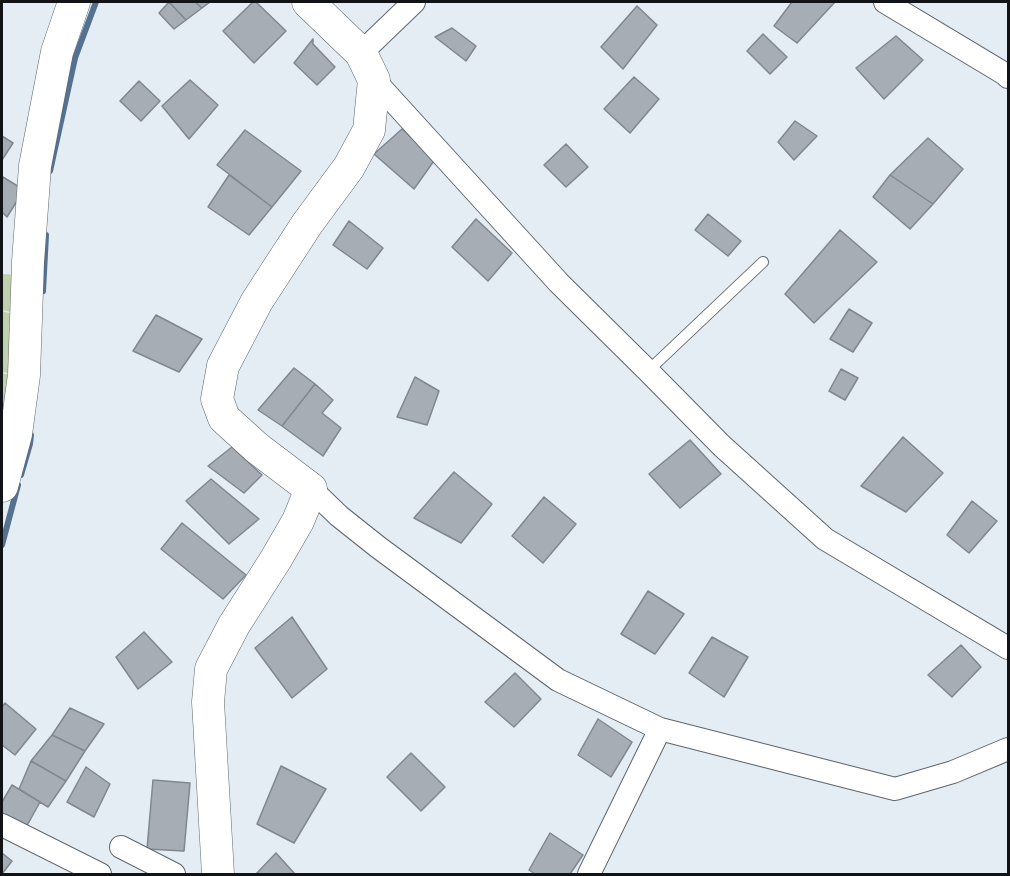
<!DOCTYPE html>
<html>
<head>
<meta charset="utf-8">
<style>
	body { margin:0 }
	#map { position:relative; width:1010px; height:876px; overflow:hidden; background:#e4ecf4; font-family:Rubik,sans-serif }
	canvas { display:block }
	.frame { position:absolute; inset:0; border:3px solid #111316; pointer-events:none }
</style>
</head>
<body>
<div id="map">
<canvas width="1010" height="876"></canvas>
<div class="frame"></div>
</div>
<script>
const ctx = document.querySelector('canvas').getContext('2d');
ctx.lineJoin = 'round';
function fill(path, color) { ctx.fillStyle = color; ctx.fill(path, 'evenodd'); }
const poly = rows => new Path2D(rows.map(r => 'M' + r).join(''));
function trace(path, color, width, dash) { ctx.strokeStyle = color; ctx.lineWidth = width; ctx.lineCap = dash ? 'butt' : 'round'; ctx.setLineDash(dash || []); ctx.stroke(path); }
fill(poly([
	[2,274,20,275,20,314,2,310],
	[2,311,20,316,18,375,2,372],
	[2,373,18,377,6,424,2,423]
]), '#bfd1ac');
trace(poly([
	[50,171,75,58,96,2],
	[43,291,46,235],
	[21,475,30,444,31,435],
	[2,545,18,485]
]), '#547290', 6);
const building = poly([
	[169,2,195,2,202,8,186,20,169,2],
	[169,2,186,20,174,29,159,13,169,2],
	[195,2,210,2,202,8,195,2],
	[253,2,256,2,286,31,254,63,223,31,253,2],
	[792,2,835,2,797,43,774,26,792,2],
	[637,6,657,25,623,69,601,47,637,6],
	[452,28,476,46,466,61,435,37,452,28],
	[763,34,787,57,770,74,747,51,763,34],
	[896,36,923,60,884,99,856,68,896,36],
	[313,39,313,44,335,67,317,85,294,63,313,39],
	[634,77,659,99,630,133,604,109,634,77],
	[190,80,218,105,189,139,162,106,190,80],
	[139,81,160,101,141,121,120,101,139,81],
	[795,121,817,136,794,160,778,142,795,121],
	[402,129,436,158,414,189,374,154,402,129],
	[245,130,301,171,272,207,217,165,245,130],
	[2,136,13,143,2,160,2,136],
	[928,138,963,169,933,204,890,175,928,138],
	[566,144,588,167,566,187,544,165,566,144],
	[229,175,272,207,249,235,208,207,229,175],
	[890,175,933,204,910,229,873,197,890,175],
	[3,177,24,190,7,217,2,212,2,180,3,177],
	[708,214,741,241,728,256,695,230,708,214],
	[476,219,512,253,488,281,452,247,476,219],
	[349,221,383,248,367,269,333,245,349,221],
	[840,230,877,262,814,323,785,294,840,230],
	[849,309,872,323,853,352,830,339,849,309],
	[156,315,202,339,179,372,133,351,156,315],
	[294,368,315,384,282,426,258,410,294,368],
	[841,369,858,378,845,400,829,391,841,369],
	[415,377,439,391,427,425,397,417,415,377],
	[315,384,333,400,322,413,341,428,323,456,282,426,315,384],
	[903,437,943,473,906,512,861,486,903,437],
	[690,440,721,474,680,508,649,474,690,440],
	[232,447,262,475,244,493,208,466,232,447],
	[454,472,492,504,461,543,414,518,454,472],
	[211,479,259,519,229,544,186,501,211,479],
	[544,497,576,524,543,563,512,536,544,497],
	[972,501,997,521,969,553,947,535,972,501],
	[182,523,246,575,223,599,161,549,182,523],
	[648,591,684,614,655,654,621,634,648,591],
	[292,617,327,669,292,698,255,648,292,617],
	[144,632,172,662,138,689,116,657,144,632],
	[712,637,748,657,724,697,689,673,712,637],
	[961,645,981,667,952,697,928,675,961,645],
	[515,673,541,699,514,727,485,702,515,673],
	[5,703,36,729,15,755,2,745,2,707,5,703],
	[70,708,104,724,85,751,52,735,70,708],
	[598,719,632,742,611,777,578,755,598,719],
	[52,735,85,751,66,781,31,761,52,735],
	[411,753,445,787,421,811,387,777,411,753],
	[31,761,66,781,48,807,19,789,31,761],
	[281,766,326,789,294,843,257,824,281,766],
	[86,767,110,784,94,817,67,802,86,767],
	[153,780,190,783,184,851,147,849,153,780],
	[12,785,40,802,24,831,2,817,2,802,12,785],
	[550,833,583,855,570,874,535,874,529,870,550,833],
	[2,853,12,861,2,874,2,853],
	[276,853,295,874,256,874,276,853]
]);
fill(building, '#a6adb5');
trace(building, '#80878e', 1.5);
const lane = poly([
	[648,371,763,262]
]);
const street = poly([
	[885,2,1005,74,1008,77],
	[361,53,414,2],
	[374,80,559,283,648,371,722,446,825,539,1008,648],
	[311,489,339,516,378,547,558,680,660,729,895,789,953,772,1008,749],
	[2,825,100,874],
	[121,847,174,874],
	[589,874,660,729]
]);
const secondary = poly([
	[2,486,16,434,24,375,28,262,35,166,57,52,74,2],
	[218,874,208,702,211,669,234,625,276,559,298,521,311,489,257,448,224,418,217,399,223,366,257,301,307,224,349,167,369,130,374,80,361,53,308,2]
]);
trace(lane, '#5f666d', 12);
trace(street, '#5f666d', 24);
trace(secondary, '#5f666d', 33);
trace(lane, '#fff', 10);
trace(street, '#fff', 22);
trace(secondary, '#fff', 32);
</script>
</body>
</html>
